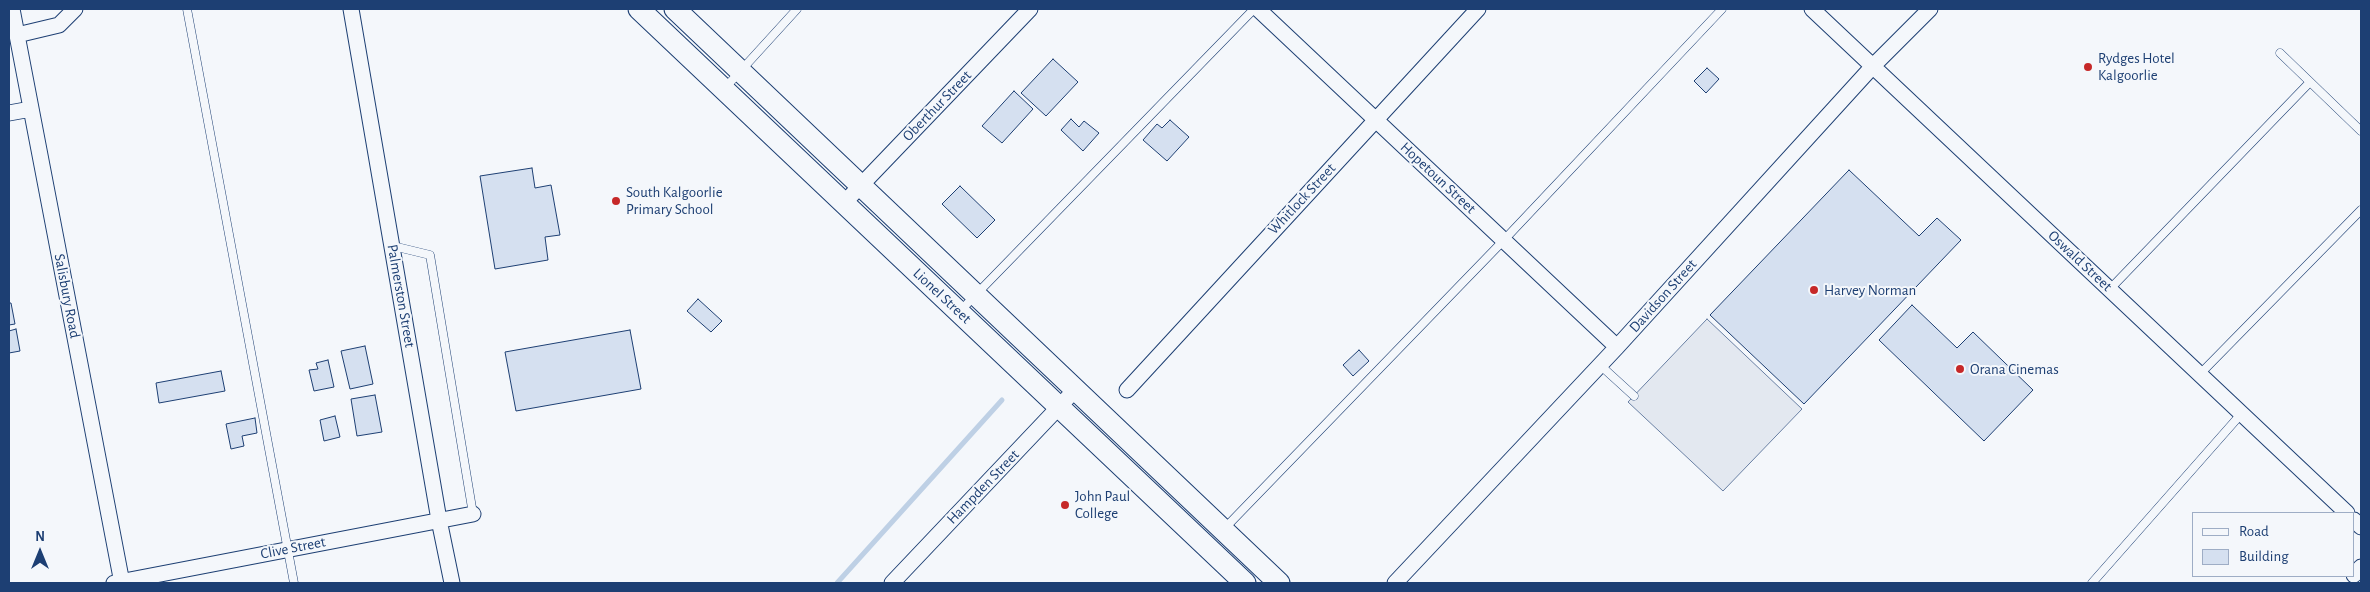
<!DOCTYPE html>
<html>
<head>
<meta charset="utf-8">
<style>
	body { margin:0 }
	#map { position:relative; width:2370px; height:592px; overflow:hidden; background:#f4f7fb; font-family:"Alegreya Sans",sans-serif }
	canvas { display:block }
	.frame { position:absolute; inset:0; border:10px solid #1d3f73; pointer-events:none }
	.legend { position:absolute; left:2192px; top:512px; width:162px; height:65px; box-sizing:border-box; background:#f4f7fb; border:1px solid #9eadc5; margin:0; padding:6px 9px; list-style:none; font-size:15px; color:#1d3f73 }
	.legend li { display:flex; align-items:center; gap:10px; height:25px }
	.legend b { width:25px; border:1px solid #9eadc5 }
	.north { position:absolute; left:15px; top:527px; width:50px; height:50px; -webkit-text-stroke:4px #f4f7fb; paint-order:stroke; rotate:0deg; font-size:14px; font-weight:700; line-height:20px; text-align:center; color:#1d3f73 }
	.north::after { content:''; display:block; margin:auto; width:18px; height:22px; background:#1d3f73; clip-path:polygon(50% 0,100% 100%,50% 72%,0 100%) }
</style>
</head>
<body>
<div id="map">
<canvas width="2370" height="592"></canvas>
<div class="frame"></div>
<ul class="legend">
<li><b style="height:6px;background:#f4f7fb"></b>Road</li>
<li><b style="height:14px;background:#d5e0f0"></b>Building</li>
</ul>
<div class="north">N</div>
</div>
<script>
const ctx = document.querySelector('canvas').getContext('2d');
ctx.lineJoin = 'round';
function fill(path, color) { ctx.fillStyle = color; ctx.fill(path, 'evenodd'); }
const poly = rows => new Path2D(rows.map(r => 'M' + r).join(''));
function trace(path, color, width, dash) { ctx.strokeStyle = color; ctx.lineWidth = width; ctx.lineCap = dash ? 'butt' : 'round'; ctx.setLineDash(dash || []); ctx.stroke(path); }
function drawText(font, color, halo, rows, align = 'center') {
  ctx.font = font + ' "Alegreya Sans",sans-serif'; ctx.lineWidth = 4; ctx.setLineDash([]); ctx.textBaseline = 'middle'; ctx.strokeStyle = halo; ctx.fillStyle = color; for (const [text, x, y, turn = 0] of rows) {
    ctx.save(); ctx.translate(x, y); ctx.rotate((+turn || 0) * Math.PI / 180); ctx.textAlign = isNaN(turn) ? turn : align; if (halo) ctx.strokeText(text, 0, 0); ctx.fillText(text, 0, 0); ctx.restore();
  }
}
const parking = poly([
	[1707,319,1802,409,1723,491,1628,402,1707,319]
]);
fill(parking, '#e3e8f0');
trace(parking, '#687fa3', 1);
trace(poly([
	[837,583,1002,400]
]), '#bed0e5', 5);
const building = poly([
	[1053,59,1078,82,1046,116,1021,93,1053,59],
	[1707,68,1719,79,1706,93,1694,81,1707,68],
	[1014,91,1033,109,1002,143,982,126,1014,91],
	[1071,119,1079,127,1084,121,1099,133,1083,151,1061,130,1071,119],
	[1170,120,1189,137,1167,161,1143,140,1157,124,1162,128,1170,120],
	[532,168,535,188,551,185,560,235,545,237,548,260,495,269,480,176,532,168],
	[1849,170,1919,236,1937,218,1961,240,1804,404,1710,315,1849,170],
	[960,186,995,220,977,238,942,204,960,186],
	[698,299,722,321,711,332,687,311,698,299],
	[9,303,11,303,15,324,9,325,9,303],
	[1912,305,1957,348,1973,332,2033,390,1984,441,1879,340,1912,305],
	[16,329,20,351,9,353,9,331,16,329],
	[630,330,641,389,516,411,505,352,630,330],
	[365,346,373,384,350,389,341,351,365,346],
	[1359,350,1369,361,1353,376,1343,365,1359,350],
	[328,360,334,387,314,391,309,370,318,369,316,363,328,360],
	[221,371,225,391,159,403,156,383,221,371],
	[375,395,382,432,357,436,351,399,375,395],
	[335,416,340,437,324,441,320,420,335,416],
	[255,418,257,433,242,436,244,446,231,449,226,424,255,418]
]);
fill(building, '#d5e0f0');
trace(building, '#1d3f73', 1);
const lane = poly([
	[187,9,294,583],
	[2280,53,2361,131],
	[725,88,797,9],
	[393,246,430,255,473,514],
	[2110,289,2310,82],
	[960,311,1254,9],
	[1600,365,1634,396],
	[2200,374,2361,210],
	[1224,529,1504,240,1722,9],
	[2092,583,2242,413]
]);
const street = poly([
	[12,9,122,583],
	[351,9,439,520,452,583],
	[1258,9,1617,347],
	[1812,9,2347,513],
	[17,35,59,25,75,9],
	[9,113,31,109],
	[844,203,1030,9],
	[1127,390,1478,9],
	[2354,520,2361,527],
	[2354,575,2361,567],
	[114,583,473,514],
	[892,583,1075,390],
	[1395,583,1617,347,1873,66,1930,9]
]);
const secondary = poly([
	[639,9,1245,583],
	[675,9,1279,583]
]);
trace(lane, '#1d3f73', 9);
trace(street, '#1d3f73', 17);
trace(secondary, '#1d3f73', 23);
trace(lane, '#f4f7fb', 8);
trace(street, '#f4f7fb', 15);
trace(secondary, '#f4f7fb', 21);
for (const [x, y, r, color] of [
	[2088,67,5,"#c62828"],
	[616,201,5,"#c62828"],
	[1814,290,5,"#c62828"],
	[1960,369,5,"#c62828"],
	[1065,505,5,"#c62828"]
]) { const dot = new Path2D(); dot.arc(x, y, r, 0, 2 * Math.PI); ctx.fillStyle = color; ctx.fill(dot); trace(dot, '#f4f7fb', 2); }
drawText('15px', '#1d3f73', '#f4f7fb', [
	["Rydges Hotel",2098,58],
	["Kalgoorlie",2098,75],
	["South Kalgoorlie",626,192],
	["Primary School",626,209],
	["Harvey Norman",1824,290],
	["Orana Cinemas",1970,369],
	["John Paul",1075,496],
	["College",1075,513]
], 'left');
drawText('15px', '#1d3f73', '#f4f7fb', [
	["Oberthur Street",937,106,-46],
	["Hopetoun Street",1438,178,43],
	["Whitlock Street",1302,199,-47],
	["Oswald Street",2080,261,43],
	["Salisbury Road",67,296,79],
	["Palmerston Street",401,296,80],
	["Lionel Street",942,296,43],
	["Davidson Street",1663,296,-48],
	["Hampden Street",983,487,-46],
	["Clive Street",293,548,-11]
]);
</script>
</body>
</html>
